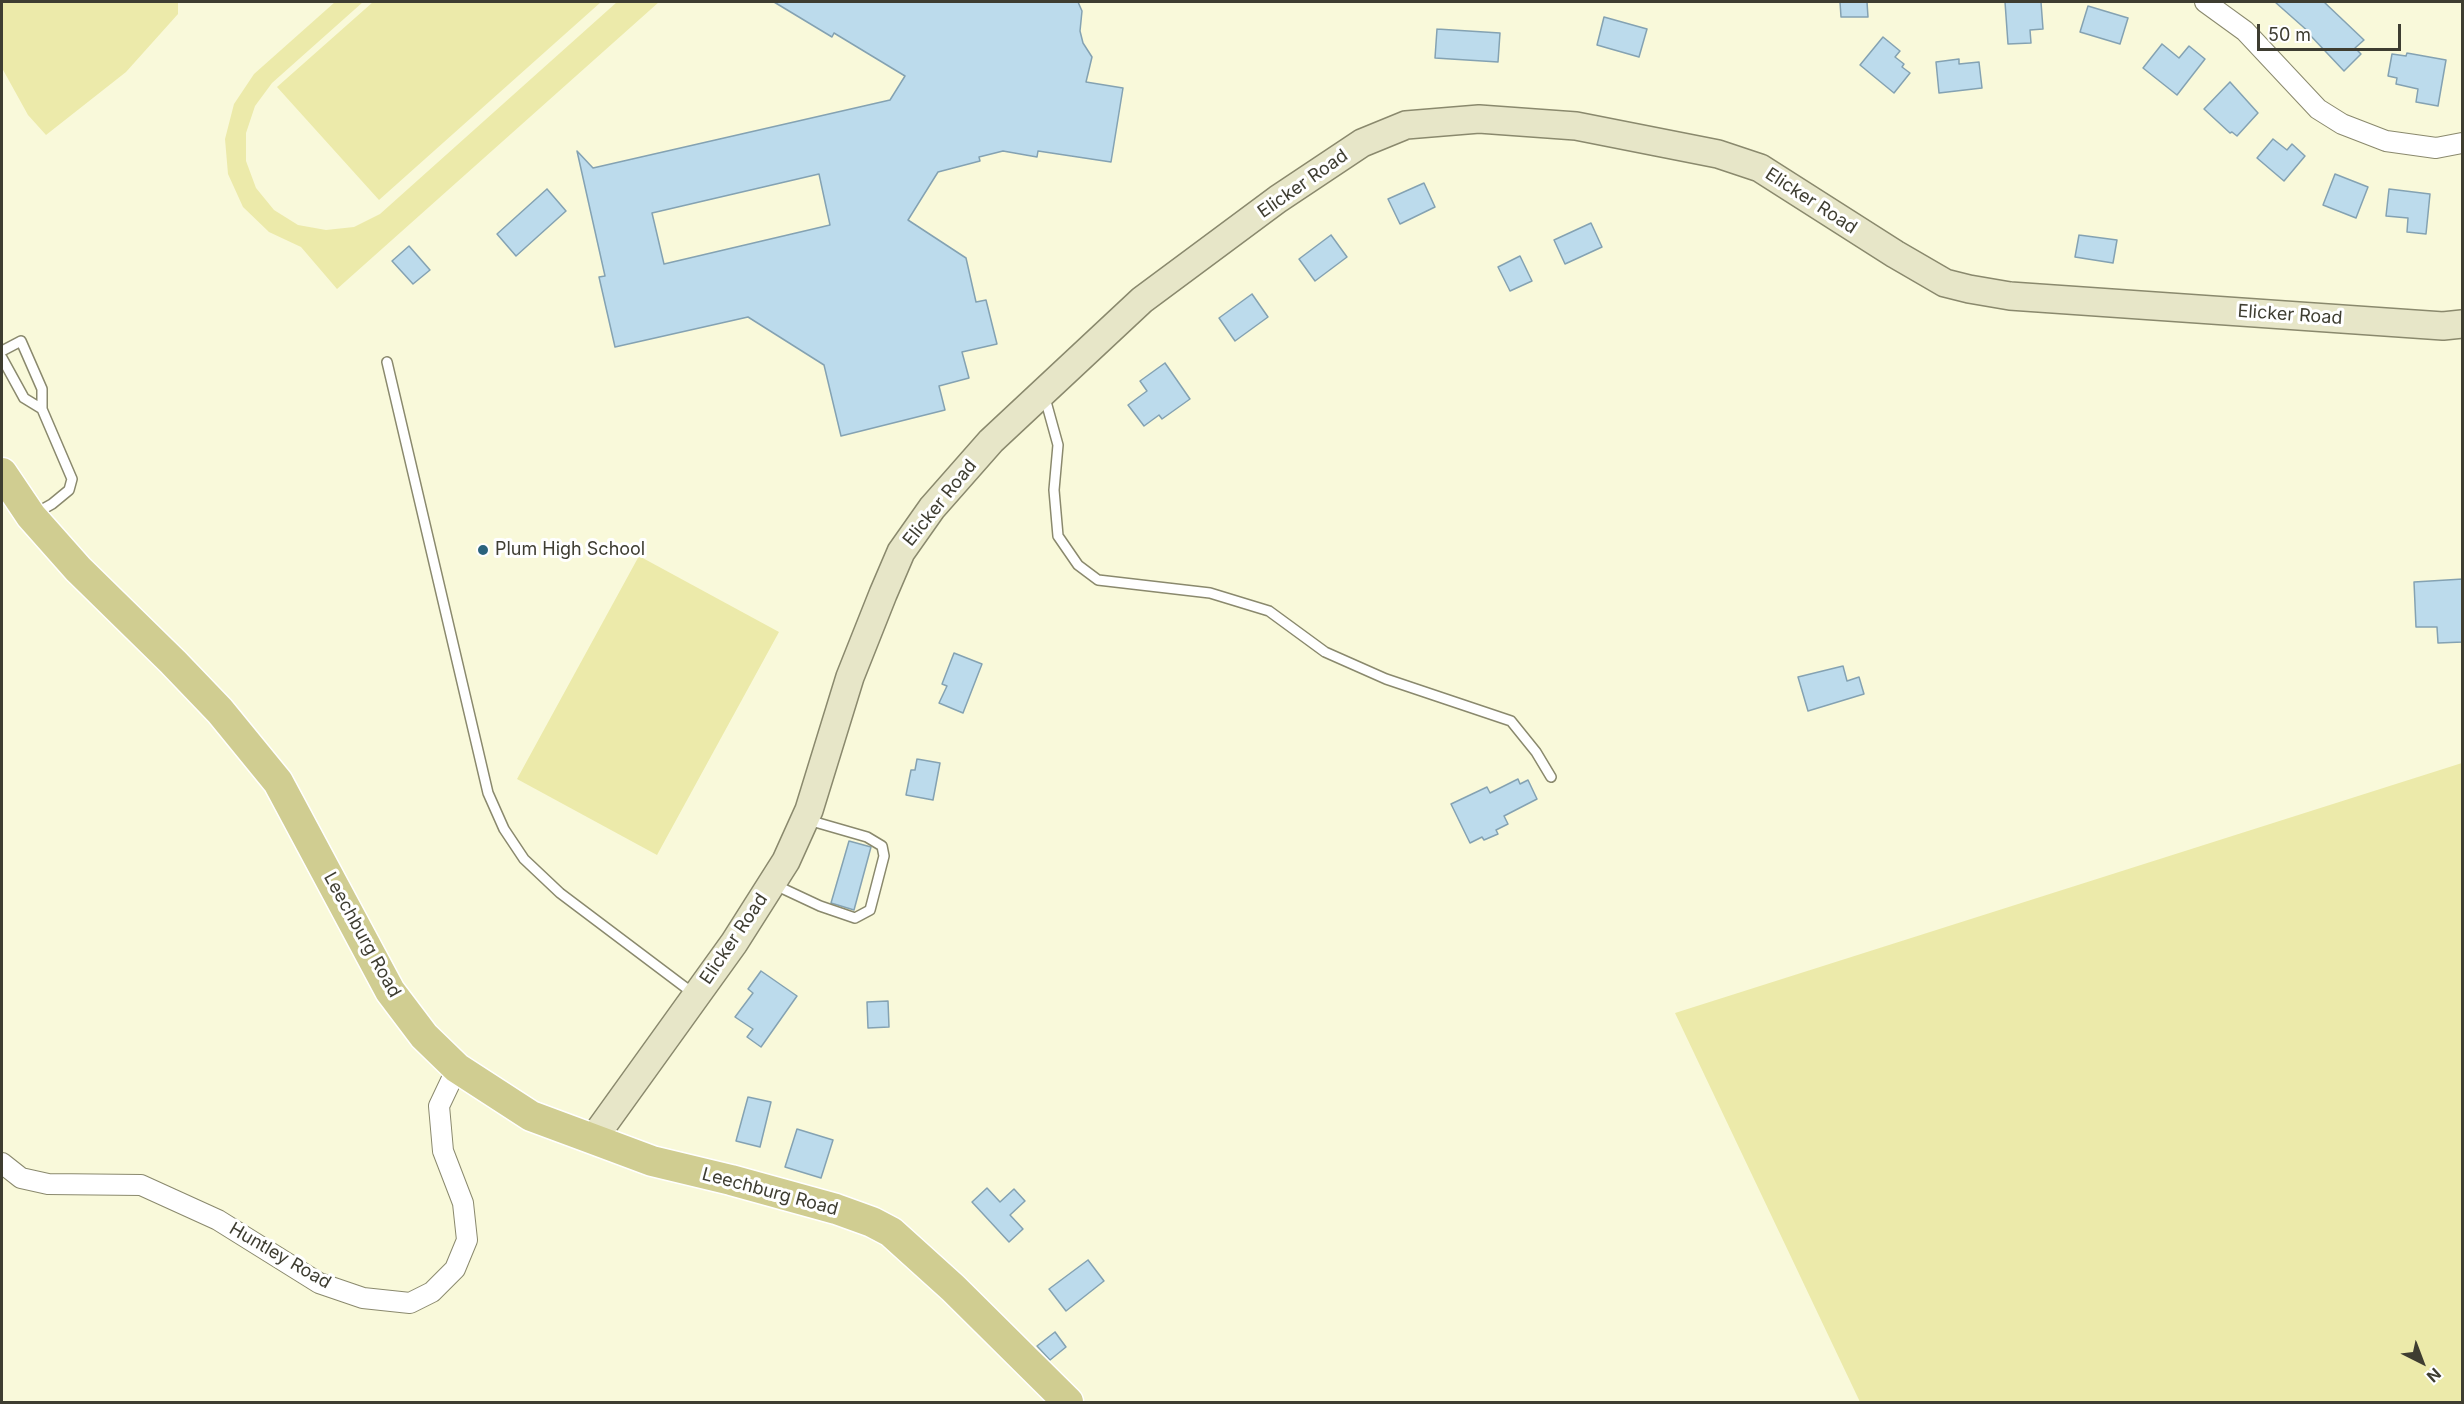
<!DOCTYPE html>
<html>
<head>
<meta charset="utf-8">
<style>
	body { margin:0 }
	#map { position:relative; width:2464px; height:1404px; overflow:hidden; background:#f9f9da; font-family:Inter,sans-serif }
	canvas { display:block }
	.frame { position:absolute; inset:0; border:3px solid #3e3d31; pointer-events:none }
	.north { position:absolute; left:2392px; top:1332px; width:60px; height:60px; -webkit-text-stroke:4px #fff; paint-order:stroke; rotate:138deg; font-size:16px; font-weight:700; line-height:24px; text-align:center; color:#3e3d31 }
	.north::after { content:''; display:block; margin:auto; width:21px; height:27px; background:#3e3d31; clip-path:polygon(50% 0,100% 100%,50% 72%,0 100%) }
	.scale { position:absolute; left:2257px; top:24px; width:144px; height:27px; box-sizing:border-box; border:3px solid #3e3d31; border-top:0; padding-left:8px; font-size:18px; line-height:21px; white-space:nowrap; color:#3e3d31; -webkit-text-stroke:4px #fff; paint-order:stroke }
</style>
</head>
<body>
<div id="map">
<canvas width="2464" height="1404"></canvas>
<div class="frame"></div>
<div class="north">N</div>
<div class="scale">50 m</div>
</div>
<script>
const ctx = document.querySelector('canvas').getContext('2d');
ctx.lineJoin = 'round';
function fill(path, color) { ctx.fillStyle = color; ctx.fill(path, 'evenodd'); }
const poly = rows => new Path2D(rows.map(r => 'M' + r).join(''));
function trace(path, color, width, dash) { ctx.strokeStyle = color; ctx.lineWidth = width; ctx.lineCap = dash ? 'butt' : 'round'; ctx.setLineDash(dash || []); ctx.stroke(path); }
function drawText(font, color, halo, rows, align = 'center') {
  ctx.font = font + ' Inter,sans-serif'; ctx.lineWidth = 6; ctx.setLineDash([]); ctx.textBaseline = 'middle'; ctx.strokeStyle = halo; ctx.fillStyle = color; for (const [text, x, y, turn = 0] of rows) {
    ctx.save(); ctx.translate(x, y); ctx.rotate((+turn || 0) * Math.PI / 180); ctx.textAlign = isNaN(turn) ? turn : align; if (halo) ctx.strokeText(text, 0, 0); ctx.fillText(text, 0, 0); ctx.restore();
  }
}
fill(poly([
	[2,2,178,2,178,14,126,72,46,135,28,115,2,68],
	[335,2,363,2,272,83,255,106,246,133,246,161,256,188,274,210,298,225,326,230,354,227,380,214,617,2,659,2,337,289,301,247,269,232,243,207,228,174,225,139,234,104,254,74],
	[373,2,601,2,379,200,277,87],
	[639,556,779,632,657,855,517,779],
	[2462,763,2462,1402,1860,1402,1675,1013]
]), '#eceaaa');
const building = poly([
	[774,2,1078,2,1082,11,1080,31,1083,43,1092,57,1086,82,1123,88,1111,162,1038,151,1037,157,1003,151,979,157,980,161,938,172,908,220,966,258,976,302,986,300,997,344,962,352,969,378,939,386,945,410,841,436,824,365,748,317,615,347,599,277,605,276,577,151,593,168,890,100,905,76,834,33,832,37,774,2],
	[819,174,830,225,664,264,652,213,819,174],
	[1840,2,1867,2,1868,17,1841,17,1840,2],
	[2005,2,2041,2,2043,29,2030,30,2031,43,2008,44,2005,2],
	[2275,2,2324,2,2364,40,2355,48,2361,54,2344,71,2309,34,2310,33,2275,2],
	[2088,6,2128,18,2120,44,2080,32,2088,6],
	[1604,17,1647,29,1639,57,1597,45,1604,17],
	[1437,29,1500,33,1498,62,1435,58,1437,29],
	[1883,37,1900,51,1895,57,1904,64,1902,67,1910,73,1894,93,1860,65,1883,37],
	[2162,44,2179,58,2189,46,2205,59,2177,95,2143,68,2162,44],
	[2407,53,2446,60,2438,106,2416,102,2418,89,2396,84,2397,78,2388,76,2392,54,2406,56,2407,53],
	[1959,59,1959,64,1979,62,1982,88,1939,93,1936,62,1959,59],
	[2230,82,2258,113,2237,136,2232,132,2230,133,2204,109,2230,82],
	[2273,139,2287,150,2292,144,2305,156,2284,181,2257,158,2273,139],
	[2335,174,2368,187,2356,218,2323,205,2335,174],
	[1424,183,1435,207,1400,224,1388,199,1424,183],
	[547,189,566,211,516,256,497,234,547,189],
	[2389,189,2430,194,2426,234,2407,232,2408,218,2386,216,2389,189],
	[1591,223,1602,247,1565,264,1554,240,1591,223],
	[1331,235,1347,257,1315,281,1299,259,1331,235],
	[2079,235,2117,240,2113,263,2075,257,2079,235],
	[409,246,430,270,413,284,392,261,409,246],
	[1520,256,1532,281,1510,291,1498,267,1520,256],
	[1252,294,1268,317,1235,341,1219,318,1252,294],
	[1165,363,1190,399,1162,419,1159,415,1144,426,1128,405,1147,391,1140,381,1165,363],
	[2463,579,2463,642,2438,643,2437,627,2416,627,2414,582,2463,579],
	[954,653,982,664,963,713,939,703,947,686,942,684,954,653],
	[1843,666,1847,681,1859,677,1864,694,1808,711,1798,677,1843,666],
	[917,759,940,763,933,800,906,795,911,770,915,770,917,759],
	[1518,779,1520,784,1528,780,1537,799,1504,816,1508,824,1496,830,1498,834,1484,840,1482,837,1470,843,1451,804,1487,787,1490,793,1518,779],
	[849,841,871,847,854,910,831,903,849,841],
	[761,971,797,996,761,1047,747,1037,753,1029,735,1017,753,993,748,989,761,971],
	[888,1001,889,1027,868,1028,867,1002,888,1001],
	[748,1097,771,1102,760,1147,736,1141,748,1097],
	[797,1129,833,1140,821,1178,785,1167,797,1129],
	[987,1188,1000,1202,1014,1189,1025,1201,1010,1215,1023,1229,1009,1242,972,1202,987,1188],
	[1088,1260,1104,1281,1066,1311,1049,1289,1088,1260],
	[1055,1332,1066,1347,1050,1360,1037,1346,1055,1332]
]);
fill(building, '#bcdbec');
trace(building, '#84a2b2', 1.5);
const lane = poly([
	[2,351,21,341,42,389,42,409,72,479,69,490,52,504,36,513],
	[2,358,24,398,42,409],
	[387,362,488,793,504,829,524,859,560,893,694,994],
	[1045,398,1058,445,1054,490,1058,536,1078,565,1098,580,1210,593,1269,611,1325,652,1386,679,1511,721,1536,752,1551,777],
	[773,884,820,906,855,918,870,910,884,856,882,846,867,837,808,820]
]);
const street = poly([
	[2205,2,2245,31,2318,109,2342,124,2386,141,2436,148,2462,143],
	[2,1163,21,1178,48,1184,141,1185,218,1220,319,1283,363,1298,410,1303,432,1292,455,1269,467,1240,463,1203,443,1151,439,1106,457,1068]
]);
const secondary = poly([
	[593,1139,734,943,786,861,809,810,850,677,883,594,901,552,932,508,991,441,1142,300,1278,199,1362,143,1406,125,1479,119,1576,126,1718,154,1760,168,1895,254,1945,283,1969,289,2010,296,2443,326,2462,324]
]);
const primary = poly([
	[2,473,31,516,78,569,173,662,220,711,278,782,390,991,424,1036,457,1068,531,1116,593,1139,652,1161,731,1180,836,1209,872,1222,891,1232,953,1288,1068,1402]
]);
trace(lane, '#8a896d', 12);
trace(street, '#8a896d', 22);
trace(secondary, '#8a896d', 30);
trace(primary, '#fff', 33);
trace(lane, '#fff', 9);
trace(street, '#fff', 20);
trace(secondary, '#e7e6c8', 27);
trace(primary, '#d0cd91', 30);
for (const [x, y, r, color] of [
	[483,550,6,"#2a637d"]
]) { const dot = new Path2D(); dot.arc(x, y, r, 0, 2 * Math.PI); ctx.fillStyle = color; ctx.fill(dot); trace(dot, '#fff', 2); }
drawText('18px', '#3e3d31', '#fff', [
	["Elicker Road",1303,184,-35],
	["Elicker Road",1811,201,33],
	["Elicker Road",2290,315,4],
	["Elicker Road",940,503,-51],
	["Leechburg Road",362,935,61],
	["Elicker Road",734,939,-56],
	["Leechburg Road",770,1192,15],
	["Huntley Road",280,1256,30]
]);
drawText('18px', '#3e3d31', '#fff', [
	["Plum High School",495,550]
], 'left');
</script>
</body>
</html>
